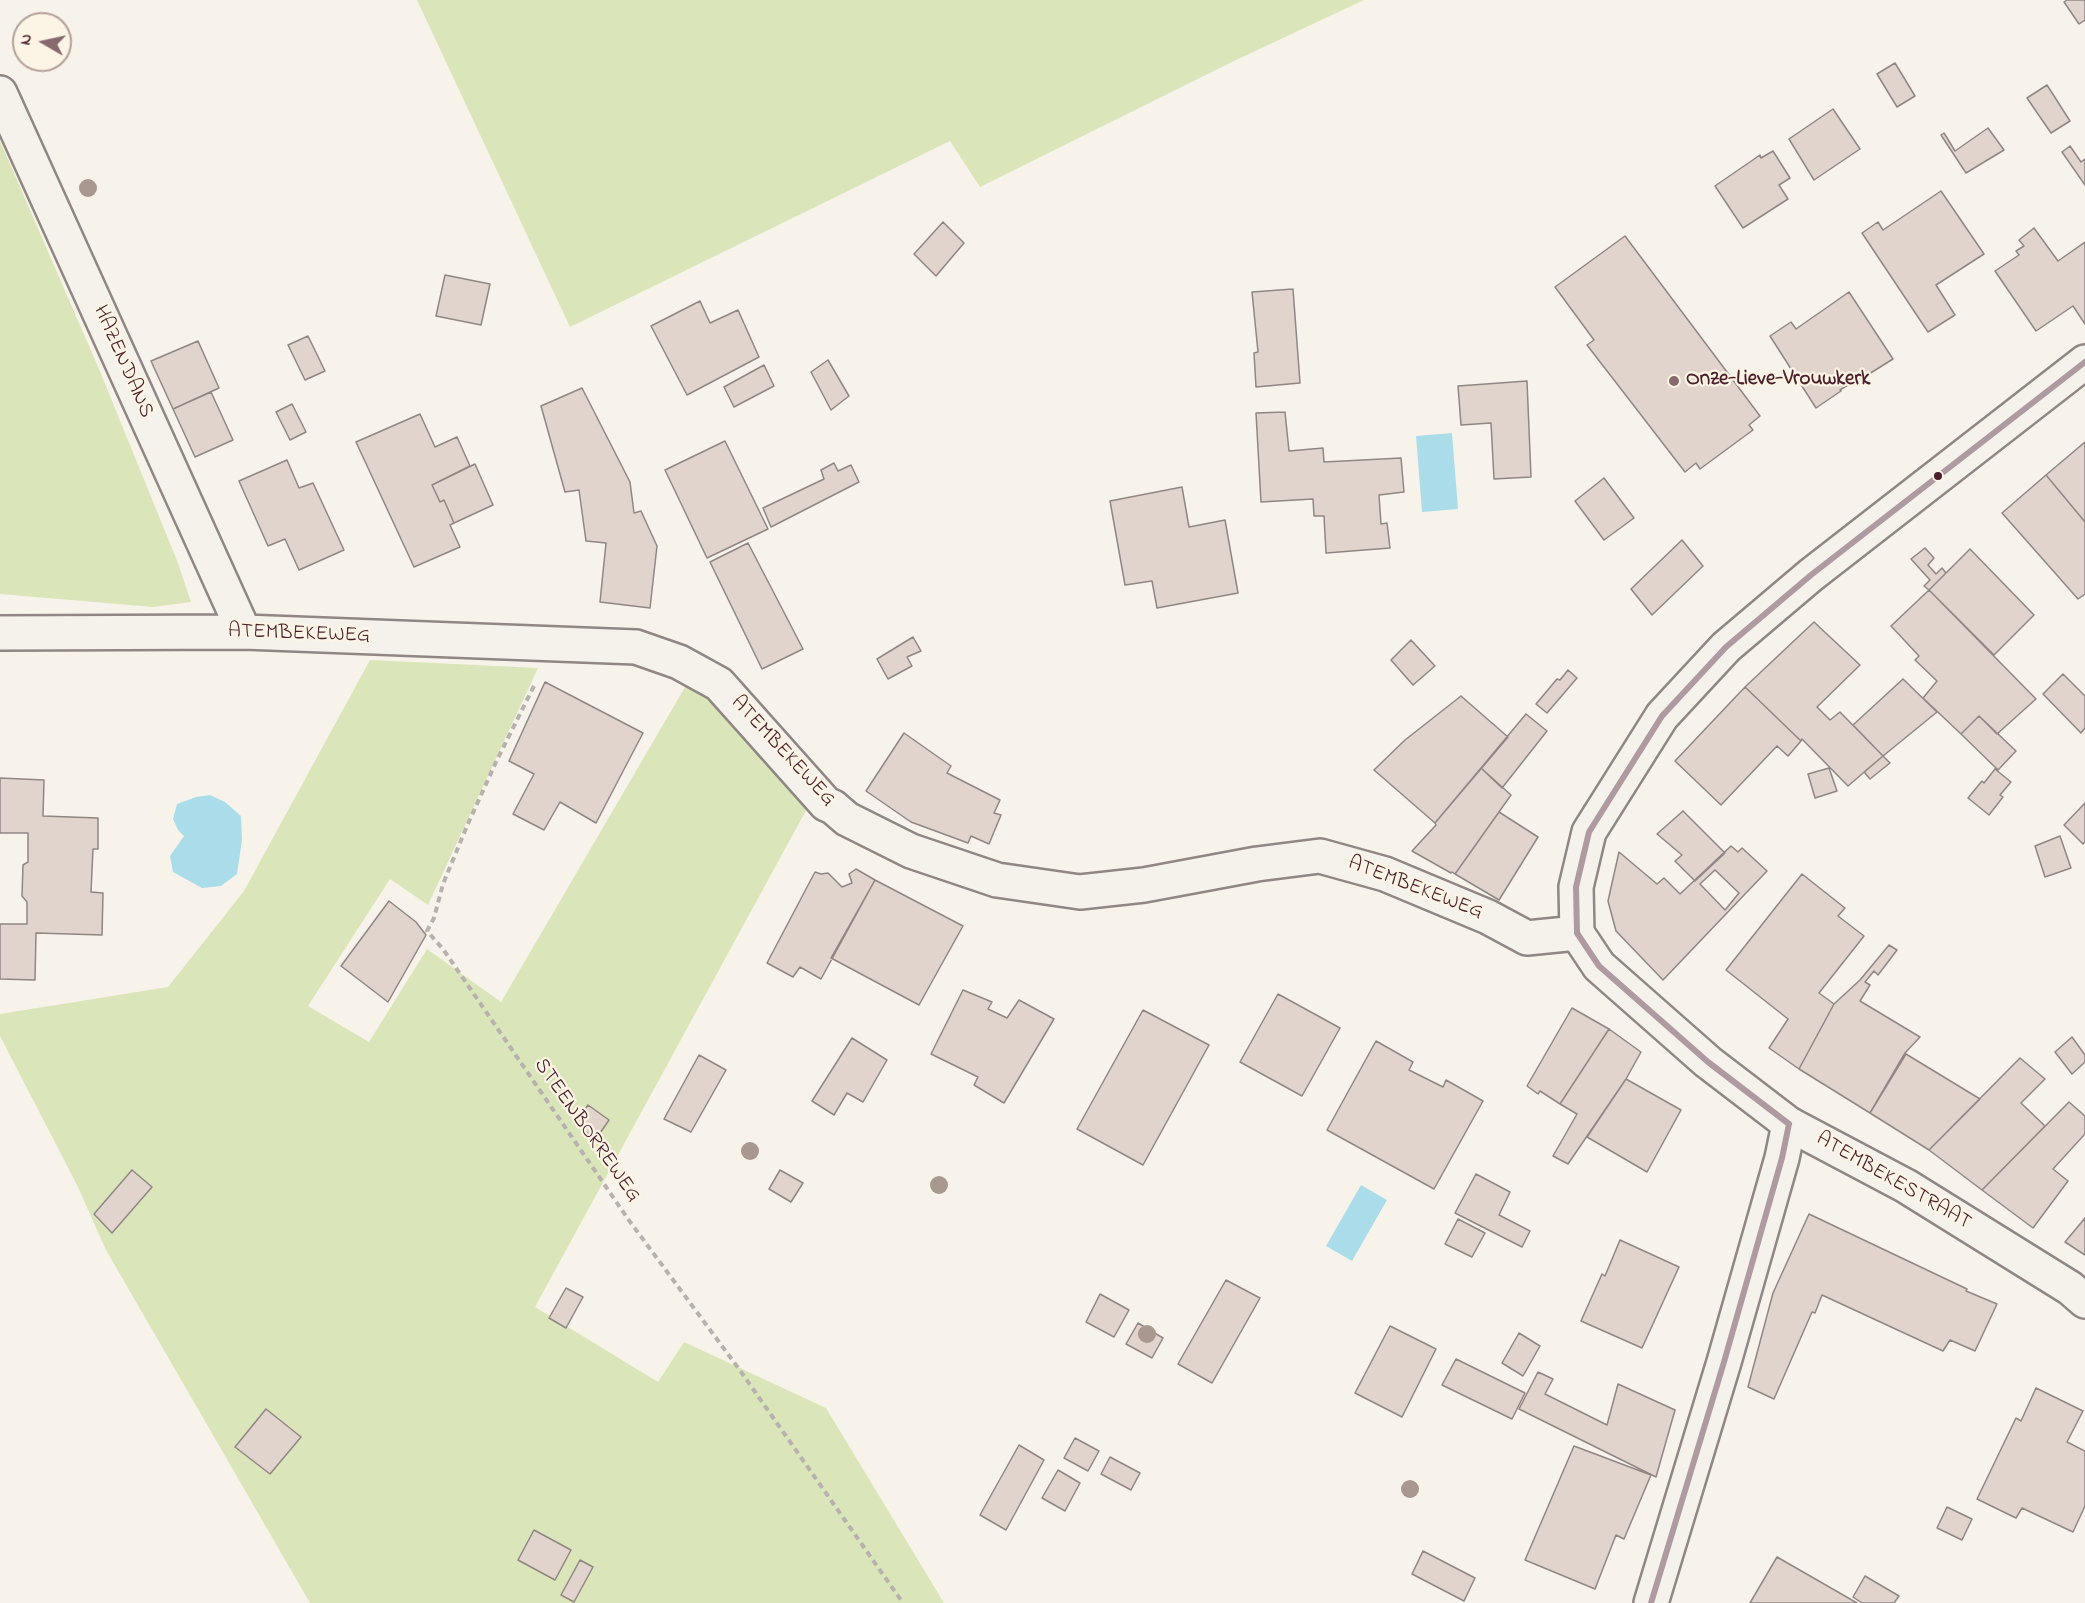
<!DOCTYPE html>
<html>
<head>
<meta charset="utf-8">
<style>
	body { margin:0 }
	#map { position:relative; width:2085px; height:1603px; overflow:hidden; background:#f7f3ea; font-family:"Indie Flower",sans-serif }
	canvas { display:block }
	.north { position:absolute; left:12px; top:12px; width:60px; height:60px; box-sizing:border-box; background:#fcf5e5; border:2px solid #b59f9b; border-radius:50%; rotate:279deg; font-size:16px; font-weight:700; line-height:24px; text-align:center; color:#4a1f2b }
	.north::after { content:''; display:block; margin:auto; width:21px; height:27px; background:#87696e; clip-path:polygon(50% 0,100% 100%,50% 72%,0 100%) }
</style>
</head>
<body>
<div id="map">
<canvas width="2085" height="1603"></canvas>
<div class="north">N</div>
</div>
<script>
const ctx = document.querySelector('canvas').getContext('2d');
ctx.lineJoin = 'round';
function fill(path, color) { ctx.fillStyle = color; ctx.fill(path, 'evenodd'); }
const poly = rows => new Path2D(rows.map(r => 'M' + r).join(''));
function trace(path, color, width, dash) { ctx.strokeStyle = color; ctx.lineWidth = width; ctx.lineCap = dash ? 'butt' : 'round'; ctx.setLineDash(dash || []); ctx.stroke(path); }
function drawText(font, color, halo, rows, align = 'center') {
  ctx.font = font + ' "Indie Flower",sans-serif'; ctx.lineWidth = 4.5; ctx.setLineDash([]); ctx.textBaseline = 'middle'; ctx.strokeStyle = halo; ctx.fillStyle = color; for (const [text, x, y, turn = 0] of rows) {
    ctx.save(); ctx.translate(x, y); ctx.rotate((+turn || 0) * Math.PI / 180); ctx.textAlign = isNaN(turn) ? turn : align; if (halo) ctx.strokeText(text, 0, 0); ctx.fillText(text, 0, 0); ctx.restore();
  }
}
fill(poly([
	[417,0,1364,0,1234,61,980,187,950,141,570,327],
	[0,141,99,369,178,563,191,602,153,607,0,594],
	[370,660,538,668,428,905,390,879,308,1006,369,1042,427,949,501,1002,688,682,729,712,809,805,535,1307,658,1382,684,1342,826,1408,944,1603,310,1603,106,1250,77,1185,0,1036,0,1014,168,987,244,891]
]), '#dae6b9');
fill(poly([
	[1452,433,1458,509,1422,512,1416,436],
	[210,795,225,802,241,816,242,840,237,874,221,886,202,888,173,872,170,856,184,836,178,830,173,819,177,804,196,797],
	[1361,1185,1387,1200,1352,1261,1326,1246]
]), '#aadde9');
const building = poly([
	[2067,0,2085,0,2085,20,2079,24,2064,2,2067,0],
	[1895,63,1915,96,1897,107,1877,74,1895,63],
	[2047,85,2070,121,2051,133,2027,98,2047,85],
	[1833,109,1860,149,1814,180,1789,139,1833,109],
	[1988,128,2004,150,1966,173,1941,135,1944,133,1955,151,1988,128],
	[2070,146,2081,162,2085,159,2085,185,2062,152,2070,146],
	[1773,151,1790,178,1779,185,1788,199,1743,228,1715,186,1760,155,1761,158,1773,151],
	[1941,191,1984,254,1936,285,1955,315,1928,332,1862,233,1878,222,1883,230,1941,191],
	[943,222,964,243,936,276,914,254,943,222],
	[2034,228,2058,261,2085,242,2085,324,2073,306,2036,331,1995,271,2019,255,2016,251,2024,246,2019,240,2034,228],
	[1625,236,1760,416,1749,425,1753,430,1700,469,1696,463,1685,472,1587,345,1594,340,1555,287,1625,236],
	[445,275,490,284,481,325,436,316,445,275],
	[1293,289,1300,383,1256,387,1254,353,1258,352,1252,292,1293,289],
	[1849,292,1893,359,1861,379,1859,378,1840,390,1841,391,1816,408,1770,336,1791,322,1796,329,1849,292],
	[700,301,710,323,738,310,759,357,687,395,651,326,700,301],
	[308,336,325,371,305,380,288,345,308,336],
	[198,341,219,388,173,409,151,361,198,341],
	[828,360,849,396,831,410,811,372,828,360],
	[764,365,774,386,734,407,724,387,764,365],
	[1527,381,1531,477,1494,479,1491,423,1461,425,1458,386,1527,381],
	[582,388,630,482,634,513,641,511,657,546,650,608,600,602,606,543,586,541,579,490,565,492,541,406,582,388],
	[211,392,233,440,195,457,173,409,211,392],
	[292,404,306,432,290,440,276,412,292,404],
	[1285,412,1289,451,1323,448,1324,462,1401,458,1404,492,1379,495,1381,524,1387,523,1390,548,1326,553,1324,516,1314,516,1313,499,1261,502,1256,413,1285,412],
	[420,414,435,447,457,437,470,466,432,485,440,502,444,500,454,523,450,525,460,547,414,567,356,442,420,414],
	[725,441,768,529,707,558,665,470,725,441],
	[2085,442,2085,522,2046,475,2085,442],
	[287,460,299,488,313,483,344,550,299,570,285,539,268,546,239,481,287,460],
	[834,463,838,471,851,465,859,482,771,527,763,508,824,479,821,470,834,463],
	[475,464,493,505,454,523,444,500,440,502,432,485,475,464],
	[2046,475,2085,522,2085,594,2078,599,2002,513,2046,475],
	[1604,478,1634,518,1604,540,1575,501,1604,478],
	[1182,487,1189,527,1225,520,1238,593,1157,608,1152,581,1125,585,1110,501,1182,487],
	[1682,540,1703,566,1652,615,1631,589,1682,540],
	[748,543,803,649,762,669,710,562,748,543],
	[1925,548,1934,558,1928,565,1936,574,1942,568,1946,573,1929,590,1924,586,1930,580,1911,559,1925,548],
	[1970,549,2034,615,1994,655,1929,590,1970,549],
	[1929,590,2036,699,1997,734,1979,716,1961,734,1923,698,1937,681,1915,660,1919,656,1891,626,1929,590],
	[1814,622,1860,665,1817,707,1830,720,1840,712,1883,756,1848,786,1802,739,1801,741,1745,687,1814,622],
	[913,637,921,651,907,657,912,666,888,679,877,659,913,637],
	[1411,640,1435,666,1413,685,1391,660,1411,640],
	[1568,670,1577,678,1547,713,1536,704,1557,679,1560,680,1568,670],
	[2063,674,2085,696,2085,728,2081,733,2043,694,2063,674],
	[1903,679,1937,712,1883,756,1853,725,1903,679],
	[545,682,643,733,596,823,560,802,544,830,513,814,534,774,509,761,545,682],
	[1745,687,1801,741,1788,756,1777,746,1721,805,1675,761,1745,687],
	[1461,696,1508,737,1435,823,1374,770,1405,740,1461,696],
	[1526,714,1547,731,1502,788,1481,768,1526,714],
	[1979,716,2016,751,1998,770,1961,734,1979,716],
	[904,733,951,766,947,773,1000,800,994,813,1001,815,989,844,971,836,968,843,911,822,866,791,904,733],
	[1883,756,1890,763,1870,779,1864,772,1883,756],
	[1481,768,1511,795,1455,874,1452,872,1451,873,1412,851,1436,825,1435,823,1481,768],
	[1829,768,1837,791,1815,798,1808,774,1829,768],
	[1995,769,2011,782,2000,795,2003,797,1989,815,1968,798,1982,781,1984,783,1995,769],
	[0,778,44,780,43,816,98,818,98,849,93,849,91,892,103,893,102,935,36,933,35,980,0,979,0,924,27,924,27,902,22,896,23,865,28,862,28,833,0,833,0,778],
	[2085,803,2085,842,2083,844,2064,825,2085,803],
	[1683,811,1725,853,1695,881,1675,861,1682,855,1657,834,1683,811],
	[1499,812,1538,837,1499,900,1455,874,1499,812],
	[2060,836,2071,868,2045,877,2035,846,2060,836],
	[1731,846,1738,852,1742,848,1767,871,1663,980,1616,931,1608,901,1619,852,1657,884,1664,878,1680,894,1731,846],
	[1715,870,1739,893,1725,910,1700,884,1715,870],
	[856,869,875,880,821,979,800,967,793,977,767,963,815,872,821,874,828,873,842,887,852,883,849,874,856,869],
	[1802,874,1845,908,1838,916,1864,936,1819,993,1834,1004,1799,1069,1769,1048,1788,1019,1726,970,1802,874],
	[875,880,963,926,919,1005,831,958,875,880],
	[389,901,416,922,426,935,388,1002,341,966,389,901],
	[1889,945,1897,950,1878,975,1874,971,1865,982,1870,985,1860,1001,1920,1037,1905,1053,1870,1113,1799,1069,1834,1004,1860,980,1889,945],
	[963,990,992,1002,988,1009,1007,1018,1019,1000,1054,1019,1004,1103,974,1085,978,1077,931,1054,963,990],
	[1278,994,1340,1028,1302,1096,1240,1062,1278,994],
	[1572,1008,1609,1029,1560,1104,1540,1091,1538,1094,1527,1086,1572,1008],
	[1143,1010,1209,1045,1143,1165,1077,1129,1143,1010],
	[1609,1029,1641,1052,1626,1079,1568,1164,1553,1156,1577,1114,1560,1104,1609,1029],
	[2072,1037,2085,1055,2085,1062,2072,1074,2055,1052,2072,1037],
	[852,1038,887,1060,863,1102,847,1093,834,1115,812,1101,852,1038],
	[1376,1041,1413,1062,1409,1070,1443,1087,1446,1080,1483,1101,1434,1189,1327,1130,1376,1041],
	[1906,1054,1980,1099,1929,1150,1870,1113,1906,1054],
	[699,1055,726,1070,691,1132,664,1119,699,1055],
	[2020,1058,2045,1079,2021,1103,2045,1126,1982,1190,1929,1150,2020,1058],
	[1626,1079,1681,1110,1647,1172,1587,1137,1626,1079],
	[2069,1102,2085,1116,2085,1134,2053,1169,2068,1181,2033,1228,1982,1190,2069,1102],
	[588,1105,609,1120,596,1139,575,1124,588,1105],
	[132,1170,152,1187,112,1233,94,1214,132,1170],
	[780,1170,803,1183,791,1202,769,1189,780,1170],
	[1476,1174,1510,1192,1499,1215,1530,1231,1522,1247,1455,1213,1476,1174],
	[1809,1214,1967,1289,1966,1291,1997,1304,1975,1351,1950,1340,1943,1351,1822,1295,1815,1313,1812,1312,1774,1399,1748,1387,1773,1293,1809,1214],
	[2085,1218,2085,1255,2065,1242,2085,1218],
	[1458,1219,1485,1233,1472,1257,1445,1244,1458,1219],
	[1620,1240,1679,1267,1642,1348,1581,1321,1602,1274,1605,1276,1620,1240],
	[1226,1280,1260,1298,1212,1383,1178,1364,1226,1280],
	[566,1288,583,1297,566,1328,549,1318,566,1288],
	[1100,1294,1129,1310,1114,1337,1086,1322,1100,1294],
	[1138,1323,1163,1338,1152,1358,1126,1344,1138,1323],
	[1390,1326,1436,1349,1402,1417,1355,1393,1390,1326],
	[1519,1333,1540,1346,1523,1376,1502,1363,1519,1333],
	[1456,1359,1525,1393,1512,1419,1442,1385,1456,1359],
	[1538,1372,1553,1379,1545,1394,1607,1425,1618,1384,1675,1410,1656,1477,1519,1409,1538,1372],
	[2036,1388,2083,1411,2067,1442,2085,1451,2085,1506,2073,1532,2022,1508,2016,1518,1977,1499,2016,1418,2021,1421,2036,1388],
	[266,1409,301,1437,270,1474,235,1447,266,1409],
	[1075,1438,1099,1451,1088,1471,1064,1458,1075,1438],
	[1019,1445,1044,1460,1006,1530,980,1515,1019,1445],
	[1574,1446,1651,1475,1624,1539,1616,1535,1595,1589,1525,1560,1574,1446],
	[1110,1457,1140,1473,1131,1490,1101,1474,1110,1457],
	[1058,1470,1080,1483,1065,1511,1042,1498,1058,1470],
	[1947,1507,1972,1519,1962,1540,1937,1528,1947,1507],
	[534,1530,571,1550,555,1580,518,1560,534,1530],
	[1423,1551,1475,1578,1464,1601,1412,1574,1423,1551],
	[1777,1557,1857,1603,1750,1603,1777,1557],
	[580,1560,593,1567,574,1602,561,1595,580,1560],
	[1865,1576,1899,1596,1894,1603,1862,1603,1853,1597,1865,1576]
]);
fill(building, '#e1d4cd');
trace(building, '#908684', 1.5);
const street = poly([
	[0,93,244,632],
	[0,633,244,632,636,647,679,662,719,684,826,804,833,807,847,819,911,851,997,880,1080,892,1144,885,1257,864,1320,856,1385,874,1488,917,1527,938,1577,933],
	[1789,1124,1906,1186,2070,1288,2085,1301]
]);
const secondary = poly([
	[1651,1603,1724,1362,1782,1158,1789,1124,1708,1062,1599,966,1577,933,1576,887,1589,832,1662,716,1726,647,1811,575,2085,362]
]);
trace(street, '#908684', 38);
trace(secondary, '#908684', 38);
trace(poly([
	[534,686,496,762,467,826,443,884,434,918,427,931,443,949,628,1219,739,1369,903,1603]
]), '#b8b1ae', 4, [6, 4.5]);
trace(street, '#f5f2ec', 33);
trace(secondary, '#f5f2ec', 33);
trace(poly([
	[1577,933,1576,887,1589,832,1662,716,1726,647,1811,575,2085,362],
	[1577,933,1599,966,1708,1062,1789,1124],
	[1651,1603,1724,1362,1782,1158,1789,1124]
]), '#ae9aa0', 6);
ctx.fillStyle = '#a8988f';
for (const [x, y] of [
	[88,188],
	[750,1151],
	[939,1185],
	[1147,1334],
	[1410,1489]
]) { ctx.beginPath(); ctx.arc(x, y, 9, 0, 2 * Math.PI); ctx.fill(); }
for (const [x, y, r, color] of [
	[1674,381,6,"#87696e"],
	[1938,476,5,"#4a1f2b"]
]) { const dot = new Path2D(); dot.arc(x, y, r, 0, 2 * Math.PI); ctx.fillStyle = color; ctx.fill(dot); trace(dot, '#fcf5e5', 2); }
drawText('21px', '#4a1f2b', '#fcf5e5', [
	["HAZENDANS",122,362,66],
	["ATEMBEKEWEG",299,635,2],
	["ATEMBEKEWEG",782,752,47],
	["ATEMBEKEWEG",1415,889,21],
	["STEENBORREWEG",586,1131,55],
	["ATEMBEKESTRAAT",1893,1182,30]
]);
drawText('bold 21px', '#4a1f2b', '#fcf5e5', [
	["Onze-Lieve-Vrouwkerk",1686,381]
], 'left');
</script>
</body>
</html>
